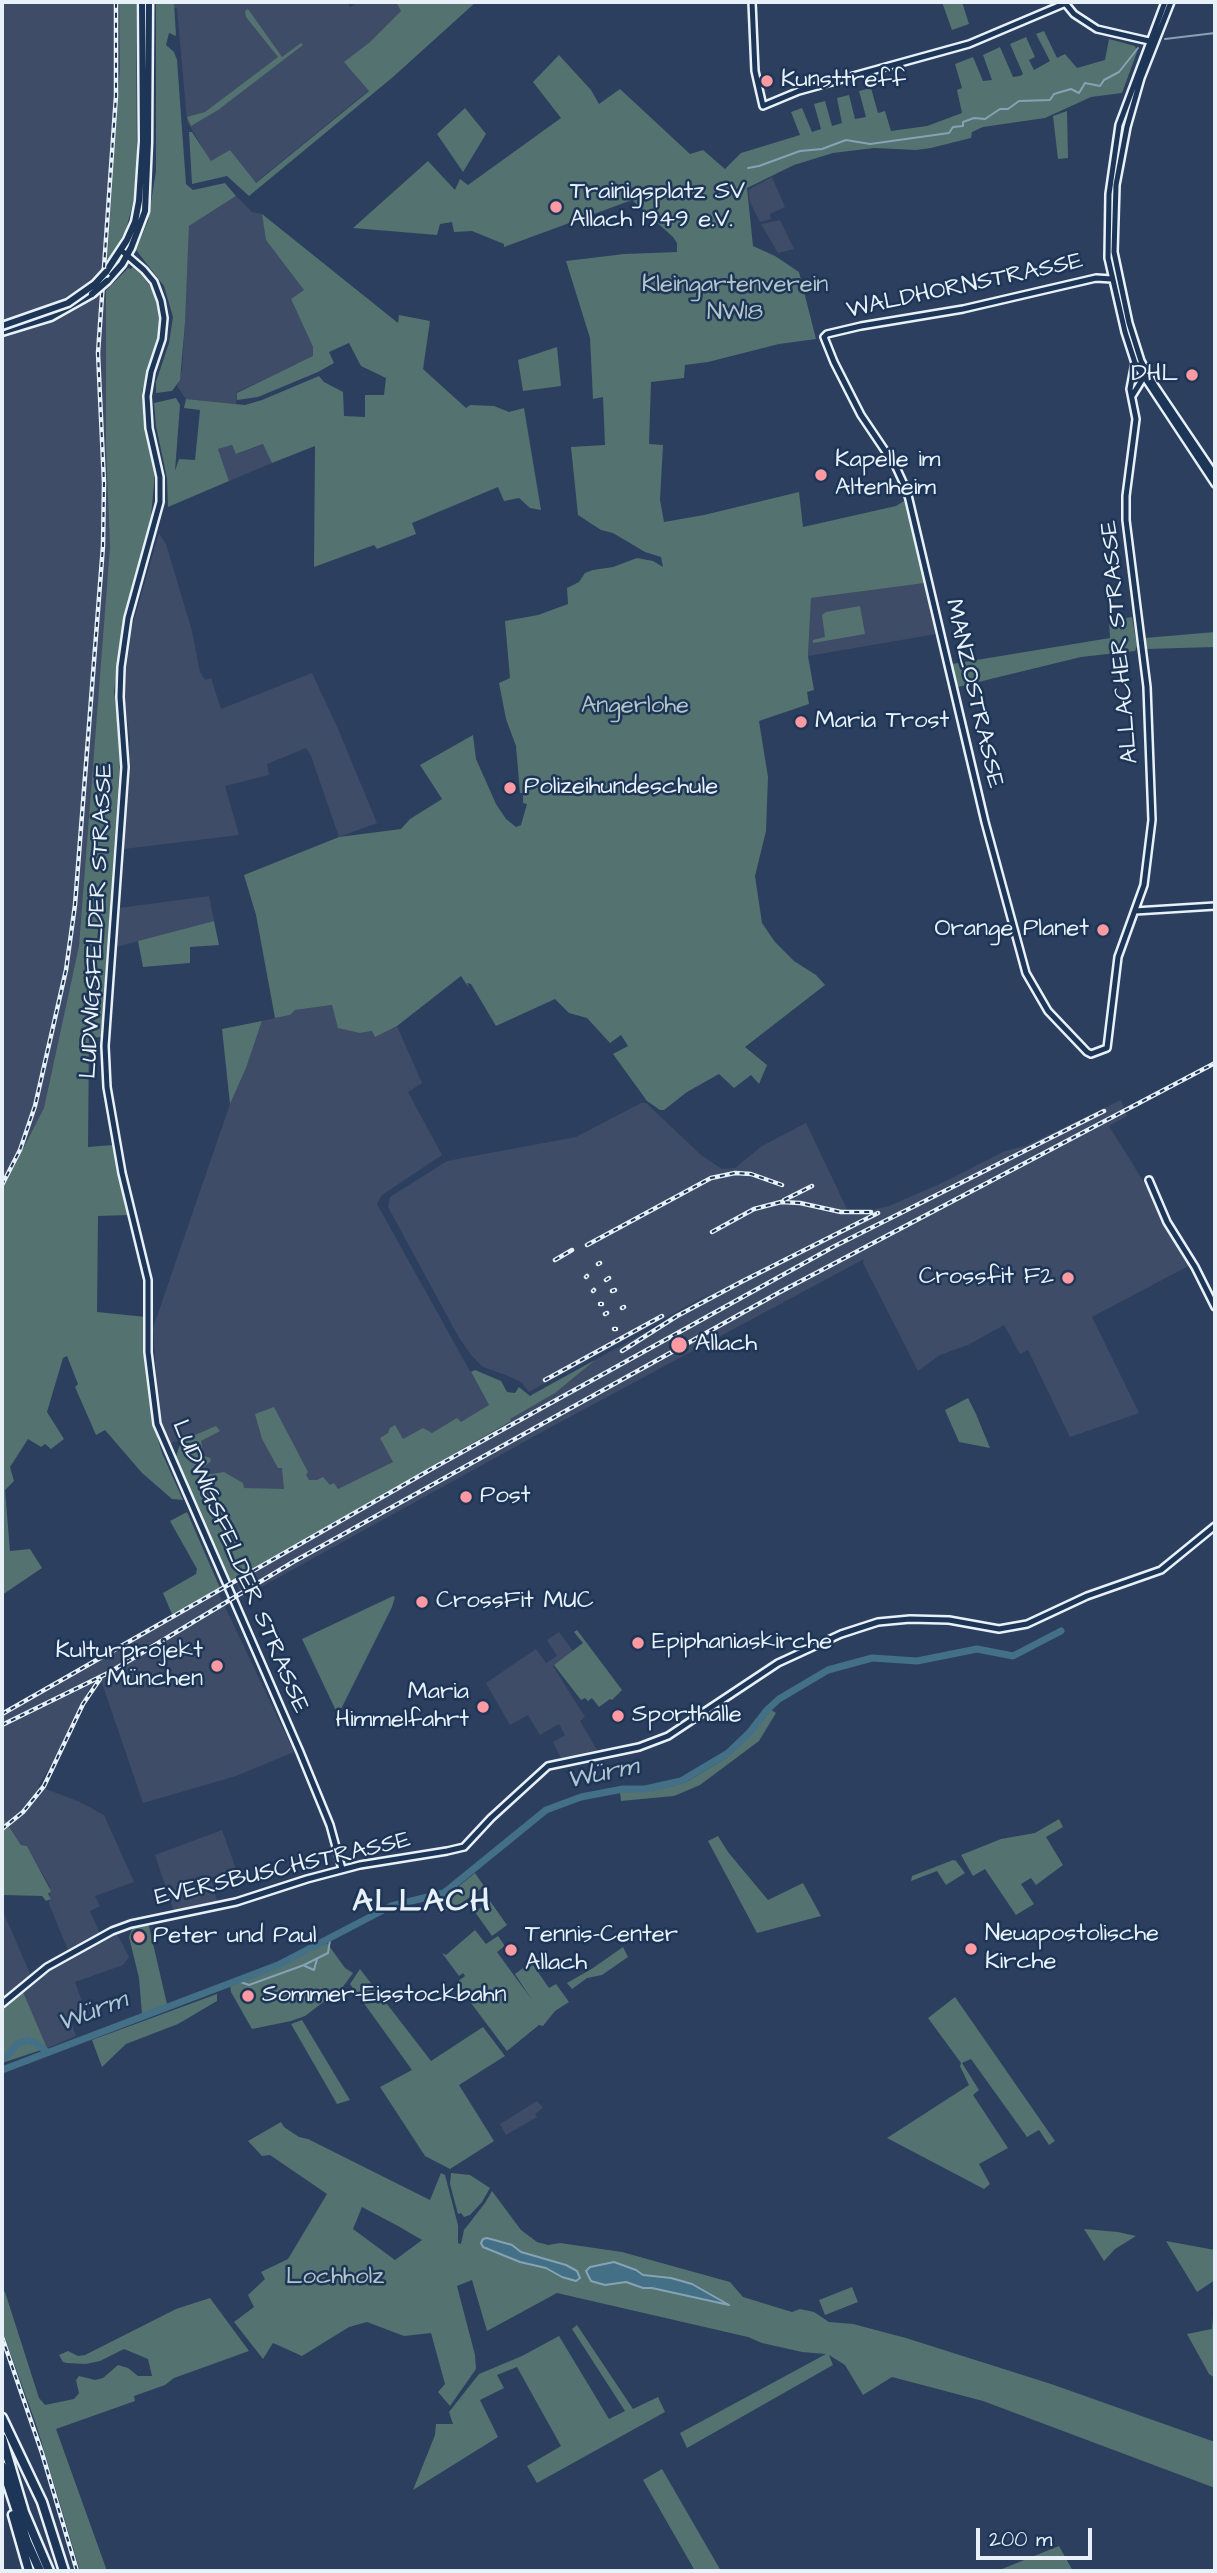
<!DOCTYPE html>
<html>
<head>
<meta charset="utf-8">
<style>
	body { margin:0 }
	#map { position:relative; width:1217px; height:2573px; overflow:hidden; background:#2c3f5e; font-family:"Architects Daughter",sans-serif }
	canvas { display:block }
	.frame { position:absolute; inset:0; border:4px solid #e8f1f8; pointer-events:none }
	.scale { position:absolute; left:976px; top:2528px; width:116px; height:32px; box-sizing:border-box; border:4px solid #e8f1f8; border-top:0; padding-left:9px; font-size:21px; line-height:24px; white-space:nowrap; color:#e8f1f8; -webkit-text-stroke:5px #1d3557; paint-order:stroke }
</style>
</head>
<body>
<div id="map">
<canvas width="1217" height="2573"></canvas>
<div class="frame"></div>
<div class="scale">200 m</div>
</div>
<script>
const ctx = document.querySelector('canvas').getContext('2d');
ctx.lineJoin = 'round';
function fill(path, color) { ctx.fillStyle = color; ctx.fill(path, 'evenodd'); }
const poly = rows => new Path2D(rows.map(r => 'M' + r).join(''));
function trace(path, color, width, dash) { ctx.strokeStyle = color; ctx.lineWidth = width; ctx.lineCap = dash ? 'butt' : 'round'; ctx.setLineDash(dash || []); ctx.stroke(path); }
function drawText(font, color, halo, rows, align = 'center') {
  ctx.font = font + ' "Architects Daughter",sans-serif'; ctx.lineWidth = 5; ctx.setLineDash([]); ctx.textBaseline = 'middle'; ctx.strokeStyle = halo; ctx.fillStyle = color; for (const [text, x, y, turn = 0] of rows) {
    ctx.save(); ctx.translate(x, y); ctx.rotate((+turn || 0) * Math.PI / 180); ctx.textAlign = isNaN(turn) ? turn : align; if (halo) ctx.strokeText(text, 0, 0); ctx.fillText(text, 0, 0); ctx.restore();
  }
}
fill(poly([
	[2,2,119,2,122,68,112,312,117,498,80,960,58,1069,23,1172,2,1200],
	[174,2,347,2,350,7,358,2,396,2,401,11,370,42,345,62,369,90,255,183,211,162,187,121,177,8,173,8],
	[772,177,785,207,770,214,771,219,760,222,750,202,748,190],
	[236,196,252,212,262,214,267,240,305,290,291,299,313,347,313,357,237,392,236,404,186,399,177,386,182,370,185,323,189,226],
	[780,220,794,249,778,253,761,224],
	[264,444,272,463,229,481,218,449,232,445,237,454],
	[159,533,166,544,192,631,200,672,205,680,211,678,221,709,312,673,338,729,377,823,339,837,311,756,306,748,267,764,269,775,225,786,239,835,124,849,130,739,125,704,126,668,132,627],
	[925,583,936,634,808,656,811,598],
	[209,896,214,921,116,947,119,908],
	[333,1005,360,1033,373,1031,375,1036,397,1026,422,1083,408,1092,442,1155,382,1195,377,1204,490,1407,338,1496,241,1488,202,1480,188,1437,169,1444,163,1432,159,1413,153,1328,230,1104,246,1068,262,1021,290,1015,295,1010],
	[1121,1100,1127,1116,1109,1126,1194,1263,1092,1317,1139,1413,1070,1437,1028,1350,1020,1354,1004,1325,968,1345,940,1355,918,1371,863,1263,864,1259,551,1427,243,1597,234,1580,534,1399,532,1394,672,1318,711,1293,529,1392,522,1383,511,1377,483,1367,471,1355,458,1336,388,1207,390,1197,447,1161,576,1137,641,1103,646,1103,701,1155,722,1169,735,1168,762,1146,806,1123,848,1211,866,1211,889,1206,942,1183,1005,1151,1025,1146],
	[217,1590,294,1752,236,1776,143,1803,102,1683,90,1687,59,1752,38,1786,80,1802,104,1815,134,1882,95,1896,100,1906,90,1911,100,1934,68,1950,49,1904,50,1887,27,1846,21,1845,2,1816,2,1711],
	[559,1632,573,1651,553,1666,585,1717,580,1721,597,1750,561,1758,553,1742,565,1735,559,1724,540,1735,528,1715,510,1725,486,1683,536,1649,546,1663,557,1656,547,1640],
	[222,1830,236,1869,211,1878,217,1901,174,1912,155,1855],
	[2,1909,31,1976,35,1976,116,1932,129,1957,123,1965,75,1982,85,2010,69,2016,76,2036,47,2048,23,1993,2,2007],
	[537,2101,543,2108,535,2114,537,2117,506,2135,500,2124]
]), '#3f4c67');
fill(poly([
	[119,2,136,2,137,163,134,199,126,230,107,263,120,68],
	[156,2,174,2,176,36,169,33,166,45,174,52,177,60,186,184,193,190,225,183,236,196,189,226,185,323,180,380,172,391,156,393,156,382,169,343,173,317,164,286,136,250,148,221,156,171],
	[396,2,476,2,393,77,249,196,227,176,192,184,189,132,192,132,211,161,230,150,256,183,369,91,344,62,370,42,401,11],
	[942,2,962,2,969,24,952,30],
	[248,9,282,57,301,43,303,45,218,110,191,126,187,117,205,112,278,57,246,17,245,11],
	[1044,31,1057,58,1065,54,1077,68,1105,60,1109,39,1135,46,1137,52,1122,93,1091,97,1045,118,983,127,972,132,971,138,931,148,916,150,874,148,833,153,794,165,747,188,753,246,775,256,799,272,816,339,779,344,708,362,685,365,684,378,651,382,649,444,663,445,660,500,664,522,704,515,799,492,803,527,896,506,904,501,925,583,811,598,808,656,814,690,807,692,809,704,759,721,768,777,766,831,755,876,762,923,775,942,794,961,816,975,825,985,745,1047,767,1065,759,1084,751,1075,734,1088,719,1074,687,1092,664,1110,660,1110,647,1101,613,1054,628,1046,621,1035,610,1043,587,1018,569,1013,555,999,496,1026,471,984,467,983,469,988,461,976,397,1026,375,1037,372,1031,360,1033,338,1028,332,1005,295,1010,290,1015,275,1018,256,915,244,875,339,837,401,829,410,819,442,799,420,765,473,735,476,759,496,804,506,819,516,827,521,825,527,804,523,803,523,793,520,793,516,746,506,719,499,683,510,678,505,621,538,615,568,604,567,588,579,582,585,573,593,570,613,567,637,558,653,561,663,567,661,557,645,552,613,533,601,530,578,515,571,447,605,445,603,397,593,399,590,338,566,261,624,254,677,252,677,243,673,237,632,200,504,247,504,244,472,231,454,232,452,222,440,224,437,235,353,228,428,161,455,190,460,179,468,185,561,118,533,82,559,55,591,90,599,104,620,89,690,154,703,150,725,169,741,153,800,135,791,112,802,108,812,132,821,129,814,104,825,101,832,126,842,123,837,98,849,95,855,119,866,117,859,91,871,88,878,113,885,111,891,131,927,126,962,113,957,90,962,88,955,64,973,57,983,81,992,80,983,55,1000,47,1013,77,1020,76,1023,74,1010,44,1026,37,1035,57,1029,60,1034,70,1050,61,1036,34],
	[465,108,486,134,463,172,437,134],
	[1067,111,1068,158,1058,159,1053,116],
	[262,214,398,323,399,315,430,321,423,369,466,408,470,405,494,406,509,412,524,408,541,510,530,508,519,498,504,501,498,487,412,523,416,534,377,549,374,545,314,567,315,446,272,463,263,444,236,454,232,445,218,449,229,481,168,507,167,478,156,426,154,403,176,398,180,405,175,471,179,459,195,460,200,410,184,408,186,399,245,405,262,400,319,376,324,382,343,392,344,416,365,417,365,395,384,395,386,378,361,366,349,343,329,352,334,363,318,372,258,397,237,400,237,393,313,356,313,347,291,299,304,290,266,240],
	[134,265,156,294,161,311,160,337,142,391,144,425,155,474,151,516,124,628,114,691,121,749,101,1037,89,1038,88,1147,113,1145,128,1215,98,1216,97,1312,146,1317,146,1355,152,1419,162,1453,183,1500,172,1499,142,1473,105,1430,96,1435,75,1387,78,1384,67,1356,63,1358,47,1412,64,1439,51,1449,45,1444,41,1447,28,1439,10,1467,14,1481,5,1490,10,1551,30,1549,42,1568,2,1595,2,1190,44,1108,79,946,110,547,106,445,106,291,128,268,131,269],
	[557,347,561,386,523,391,518,360],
	[860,606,865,634,813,643,813,640,825,637,822,615,826,612],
	[1132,617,1137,646,1135,651,1081,657,958,687,952,664,1110,638,1109,621],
	[1215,632,1215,647,1146,649,1145,638],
	[214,921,219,945,190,947,190,963,143,967,138,941],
	[262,1021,246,1068,230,1104,222,1029],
	[595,1360,555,1393,510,1419,511,1421,230,1582,176,1457,181,1441,216,1426,220,1431,201,1441,204,1456,210,1458,211,1461,203,1468,205,1475,224,1472,243,1483,244,1488,284,1489,282,1468,278,1468,262,1439,255,1414,274,1407,308,1472,306,1475,309,1480,317,1480,323,1477,330,1485,334,1483,338,1489,393,1462,380,1438,388,1433,390,1428,395,1425,403,1439,423,1428,432,1433,457,1418,461,1422,489,1405,471,1372,475,1370,501,1381,507,1392,515,1393,519,1387,530,1396],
	[968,1398,976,1414,990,1448,959,1442,945,1410],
	[187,1512,220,1588,172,1614,163,1593,196,1574,197,1569,170,1521],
	[393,1596,395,1597,392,1607,338,1715,302,1639],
	[577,1630,622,1690,612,1700,610,1699,599,1707,592,1698,588,1701,585,1698,581,1700,554,1665,583,1643,574,1632],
	[770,1709,776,1713,759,1741,700,1785,674,1796,621,1801,620,1792,649,1791,674,1786,688,1781,726,1758,754,1731],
	[2,1816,21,1845,27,1846,51,1891,48,1894,51,1899,46,1901,42,1896,3,1895],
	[1059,1819,1063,1827,1046,1837,1063,1865,1036,1885,1031,1878,1021,1884,1034,1904,1016,1915,985,1869,973,1876,961,1855,1001,1839,1035,1833],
	[718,1836,728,1852,768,1900,803,1883,821,1916,757,1933,708,1841],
	[953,1860,956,1861,965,1873,946,1885,937,1871,911,1881,912,1876],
	[475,1873,484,1886,461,1904,439,1914,436,1902,460,1889,459,1886],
	[490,1901,507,1925,492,1936,475,1912],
	[148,1922,167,2004,142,2014,139,1978,129,1937,133,1926],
	[475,1930,486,1944,498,1936,505,1946,497,1952,532,2000,515,1974,531,1962,549,1988,556,1984,569,2002,555,2011,543,2026,539,2025,507,2051,456,1983,465,1976,463,1973,459,1976,442,1953,446,1955],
	[327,1943,345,1968,353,1973,342,1988,305,2016,291,2021,252,2029,231,1992,230,1984,269,1970],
	[623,1947,628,1957,602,1975,587,1978,572,1989,567,1983,593,1968],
	[360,1969,431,2061,483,2027,505,2056,459,2085,494,2141,450,2169,425,2156,380,2087,412,2070,350,1984],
	[23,1992,47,2048,2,2063,2,2007],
	[217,1994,217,2001,178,2024,126,2044,102,2067,92,2040],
	[955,1997,1055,2141,1049,2145,1039,2130,1027,2137,971,2059,962,2063,979,2090,973,2095,1008,2148,979,2164,990,2184,984,2189,887,2138,969,2085,960,2066,961,2063,928,2018],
	[302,2020,350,2100,337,2104,291,2024],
	[281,2122,284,2127,299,2137,308,2139,430,2200,441,2173,445,2175,458,2225,458,2243,461,2244,464,2230,485,2203,492,2191,521,2230,537,2242,548,2245,560,2243,622,2252,730,2282,743,2297,792,2312,800,2309,814,2312,829,2322,853,2324,906,2338,1051,2384,1215,2442,1215,2488,983,2401,892,2377,863,2395,845,2365,829,2355,833,2365,687,2448,680,2433,826,2354,802,2352,762,2343,748,2337,557,2293,487,2331,472,2280,457,2286,475,2355,476,2369,450,2406,438,2392,445,2384,431,2333,404,2336,367,2322,349,2327,302,2356,273,2343,263,2359,234,2322,254,2307,248,2295,265,2279,261,2272,288,2259,327,2194,270,2155,262,2156,248,2141],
	[362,2207,398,2226,422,2240,395,2260,353,2229],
	[451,2173,470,2175,490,2188,482,2202,470,2215,464,2217,461,2213,458,2214,450,2184],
	[1084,2229,1118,2232,1136,2236,1115,2249,1104,2261],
	[1166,2241,1215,2250,1215,2280,1197,2292],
	[852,2287,858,2302,825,2315,819,2300],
	[2,2289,5,2292,39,2398,45,2405,74,2399,79,2393,76,2380,79,2376,95,2380,103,2378,118,2365,128,2368,138,2376,152,2376,148,2359,124,2349,100,2361,86,2364,67,2363,63,2362,59,2355,68,2351,78,2356,85,2355,176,2309,210,2298,249,2351,174,2378,165,2385,134,2396,135,2401,56,2429,107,2571,80,2571,37,2427,2,2330],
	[1215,2316,1215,2378,1209,2374,1187,2334,1212,2329,1213,2317],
	[577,2325,633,2409,658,2397,665,2412,537,2483,527,2466,561,2446,517,2367,497,2375,504,2388,480,2400,498,2437,413,2490,435,2435,436,2424,453,2424,449,2412,479,2374,522,2356,559,2336,609,2419,625,2411,572,2329],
	[662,2469,721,2571,695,2571,643,2480],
	[1059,2546,1073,2571,997,2571]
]), '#547270');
const water = poly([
	[487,2238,512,2245,521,2252,566,2265,577,2271,580,2278,576,2281,562,2277,546,2268,520,2262,483,2247,481,2243,483,2239,487,2238],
	[614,2262,636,2270,643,2275,671,2278,692,2284,729,2305,652,2288,643,2288,626,2282,605,2285,591,2281,586,2271,590,2267,614,2262]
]);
fill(water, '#436f87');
trace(water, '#85a3b4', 2);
trace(poly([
	[1165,39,1215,33],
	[748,168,759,166,800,151,822,149,846,140,870,144,949,133,953,127,963,126,963,122,974,118,985,119,1000,109,1008,109,1019,101,1050,100,1054,94,1071,89,1079,93,1085,83,1100,86,1104,80,1119,72,1138,48],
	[305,1966,314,1970,317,1959],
	[238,1981,249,1985,304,1965,328,1953,330,1940]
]), '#85a3b4', 2);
trace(poly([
	[2,2059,9,2054,17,2044,28,2040,36,2043,47,2052],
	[2,2070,278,1965,391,1906,444,1893,546,1810,581,1797,623,1789,645,1789,681,1781,728,1753,750,1732,767,1710,779,1699,828,1670,872,1658,917,1661,977,1649,1013,1656,1061,1631]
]), '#436f87', 7);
const secondary = poly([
	[752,2,755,71,763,106,799,91,969,44,1066,3],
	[1165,2,1119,125,1109,194,1108,258,1125,332,1135,363,1215,484],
	[1171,2,1141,78,1127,127,1116,185,1114,252,1129,323,1141,361,1155,386,1215,475],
	[1065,3,1074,14,1097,29,1149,41],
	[122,251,144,270,154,282,161,301,164,318,162,339,151,372,147,396,149,428,160,477,160,502,128,618,121,667,120,697,125,767,105,1046,107,1087,122,1173,148,1280,148,1352,157,1424,300,1752,330,1825,342,1869],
	[1112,279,1096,278,963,309,861,326,827,334,824,337,834,362,861,415,896,467,907,491,985,822,1026,973,1048,1011,1087,1052,1091,1054,1107,1048,1118,957,1144,885,1152,820,1147,687,1126,520,1126,496,1136,419,1130,389,1135,363],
	[1132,396,1145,375],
	[1135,911,1215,906],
	[1149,1180,1167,1222,1195,1267,1215,1307],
	[2,2004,47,1967,112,1931,131,1924,236,1902,307,1879,360,1865,447,1851,464,1847,491,1818,548,1766,639,1747,668,1736,778,1663,841,1634,878,1622,910,1619,949,1620,999,1629,1027,1624,1087,1596,1161,1570,1215,1526]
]);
const primary = poly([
	[106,272,127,240,135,222,139,201,143,141,142,2],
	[107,281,122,264,131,248,145,211,148,142,149,2],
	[2,332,51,317,92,294]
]);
const highway = poly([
	[2,2418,42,2502,64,2571],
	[2,2438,24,2512,49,2571],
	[2,2466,27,2542,40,2571],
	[13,2515,29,2571]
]);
trace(secondary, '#e8f1f8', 10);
trace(primary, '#e8f1f8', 11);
trace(highway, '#e8f1f8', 13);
trace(secondary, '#1d3557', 5);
trace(primary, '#1d3557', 6);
trace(highway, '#1d3557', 8);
const rail = poly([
	[2,1185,20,1150,35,1106,66,970,75,905,103,546,104,483,98,353,116,96,116,2],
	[784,1200,812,1186],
	[712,1232,754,1209,781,1202,800,1203,841,1212,871,1212],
	[587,1245,711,1178,735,1173,751,1174,782,1185],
	[555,1260,572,1250],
	[598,1264,600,1263],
	[586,1277,587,1276],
	[606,1280,609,1278],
	[593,1291,594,1290],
	[612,1291,615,1290],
	[600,1304,602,1304],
	[622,1308,624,1307],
	[605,1314,607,1313],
	[614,1329,616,1329],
	[622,1351,677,1316,741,1282,878,1213],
	[545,1380,662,1316],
	[2,1714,435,1467,835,1246,1104,1111],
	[2,1725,110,1672,293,1562,780,1292,1215,1063],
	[2,1829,23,1812,44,1786,83,1704,100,1679],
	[2,2337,42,2453,77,2571]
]);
trace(rail, '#e8f1f8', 4.5);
trace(rail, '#1d3557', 2, [5]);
const primaryBridge = poly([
	[92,294,107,281],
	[2,326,68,303,95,284,106,272]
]);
trace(primaryBridge, '#e8f1f8', 11, []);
trace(primaryBridge, '#1d3557', 6);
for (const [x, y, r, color] of [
	[767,81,7,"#ff9aa2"],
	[556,207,7,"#ff9aa2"],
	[1192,375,7,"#ff9aa2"],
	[821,475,7,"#ff9aa2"],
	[801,722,7,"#ff9aa2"],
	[510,788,7,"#ff9aa2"],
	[1103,930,7,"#ff9aa2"],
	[1068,1278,7,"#ff9aa2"],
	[679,1345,9,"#ff9aa2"],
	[466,1497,7,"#ff9aa2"],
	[422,1602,7,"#ff9aa2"],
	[638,1643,7,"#ff9aa2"],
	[217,1666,7,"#ff9aa2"],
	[483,1707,7,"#ff9aa2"],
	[618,1716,7,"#ff9aa2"],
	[139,1937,7,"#ff9aa2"],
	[971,1949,7,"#ff9aa2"],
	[511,1950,7,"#ff9aa2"],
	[248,1996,7,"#ff9aa2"]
]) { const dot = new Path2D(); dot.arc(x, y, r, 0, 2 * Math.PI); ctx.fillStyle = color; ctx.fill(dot); trace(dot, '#1d3557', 2.5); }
drawText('24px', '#e8f1f8', '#1d3557', [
	["Kunsttreff",781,81],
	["Trainigsplatz SV",570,193],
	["Allach 1949 e.V.",570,221],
	["DHL",1178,375,"right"],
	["Kapelle im",835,461],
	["Altenheim",835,489],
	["Maria Trost",815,722],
	["Polizeihundeschule",524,788],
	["Orange Planet",1089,930,"right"],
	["Crossfit F2",1054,1278,"right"],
	["Allach",695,1345],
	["Post",480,1497],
	["CrossFit MUC",436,1602],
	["Epiphaniaskirche",652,1643],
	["Kulturprojekt",203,1652,"right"],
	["München",203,1680,"right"],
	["Maria",469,1693,"right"],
	["Himmelfahrt",469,1721,"right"],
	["Sporthalle",632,1716],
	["Neuapostolische",985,1935],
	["Kirche",985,1963],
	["Tennis-Center",525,1936],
	["Allach",525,1964],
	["Peter und Paul",153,1937],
	["Sommer-Eisstockbahn",262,1996]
], 'left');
drawText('24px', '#b4c5c8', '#1d3557', [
	["Kleingartenverein",735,286],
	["NW18",735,314],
	["Angerlohe",635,707],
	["Lochholz",335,2278]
]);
drawText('24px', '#e8f1f8', '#1d3557', [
	["WALDHORNSTRASSE",965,287,-12],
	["ALLACHER STRASSE",1121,642,-95],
	["MANZOSTRASSE",973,694,77],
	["LUDWIGSFELDER STRASSE",98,921,-87],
	["LUDWIGSFELDER STRASSE",239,1567,67],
	["EVERSBUSCHSTRASSE",283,1870,-13]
]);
drawText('italic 26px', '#aec4d0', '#1d3557', [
	["Würm",603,1775,-12],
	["Würm",93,2013,-21]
]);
ctx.letterSpacing = '2px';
drawText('bold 32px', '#e8f1f8', '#1d3557', [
	["ALLACH",422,1903]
]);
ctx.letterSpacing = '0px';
</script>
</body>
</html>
